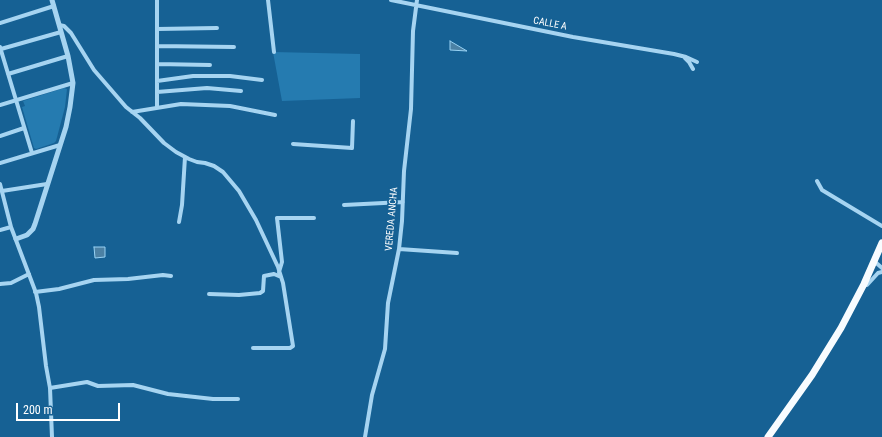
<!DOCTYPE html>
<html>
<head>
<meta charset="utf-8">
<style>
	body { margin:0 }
	#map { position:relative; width:882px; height:437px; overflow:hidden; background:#166194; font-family:"Roboto Condensed",sans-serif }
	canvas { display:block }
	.scale { position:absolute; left:16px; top:403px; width:104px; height:18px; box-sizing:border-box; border:2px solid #fff; border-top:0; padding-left:5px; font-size:12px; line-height:14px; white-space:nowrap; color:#fff; -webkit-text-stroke:3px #166194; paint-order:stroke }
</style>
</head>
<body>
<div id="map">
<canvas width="882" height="437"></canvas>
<div class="scale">200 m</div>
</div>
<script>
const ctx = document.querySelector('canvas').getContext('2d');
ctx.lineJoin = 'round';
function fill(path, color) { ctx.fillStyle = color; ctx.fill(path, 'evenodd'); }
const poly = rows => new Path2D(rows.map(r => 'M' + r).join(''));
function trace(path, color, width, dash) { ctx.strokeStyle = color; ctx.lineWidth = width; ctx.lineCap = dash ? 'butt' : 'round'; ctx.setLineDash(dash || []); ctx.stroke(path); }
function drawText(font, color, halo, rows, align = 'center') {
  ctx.font = font + ' "Roboto Condensed",sans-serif'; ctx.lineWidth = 3.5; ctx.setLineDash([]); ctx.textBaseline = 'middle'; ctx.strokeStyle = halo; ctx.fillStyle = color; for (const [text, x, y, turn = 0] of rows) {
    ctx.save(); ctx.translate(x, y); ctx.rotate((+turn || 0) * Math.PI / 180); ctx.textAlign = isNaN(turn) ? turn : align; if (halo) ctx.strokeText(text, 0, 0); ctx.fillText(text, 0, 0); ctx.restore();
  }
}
fill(poly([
	[273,52,360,54,360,98,282,101],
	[64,88,67,89,65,107,56,141,54,143,36,149,34,148,22,107,25,106,23,101]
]), '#257bb0');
const water = poly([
	[450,41,467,51,450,50,450,41],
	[94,247,105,247,105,257,95,258,94,247]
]);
fill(water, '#4c81a4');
trace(water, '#98d2f4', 1);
trace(poly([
	[268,0,274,52],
	[391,0,573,37,674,54,686,57,697,62],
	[0,23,54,6],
	[59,25,64,26,71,33,94,70,126,107,140,118,164,143,176,152,189,159,197,162,205,163,214,166,223,172,239,191,256,220,278,267,283,283,293,346,290,348,253,348],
	[157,29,217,28],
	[157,46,234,47],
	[0,47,32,153],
	[1,49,61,32],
	[685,58,689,62,693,69],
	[157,64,210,65],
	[8,74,68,56],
	[157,81,193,76,230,76,262,80],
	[157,92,207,88,241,91],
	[0,105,73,83],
	[157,108,157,0],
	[132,112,181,104,230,106,275,115],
	[0,136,24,128],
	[293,144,352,148,353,121],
	[0,163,60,145],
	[817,181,822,190,882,226],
	[0,184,11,227,36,293,39,307,46,366,50,388,52,437],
	[2,191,47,184],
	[344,205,403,202],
	[179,222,182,205,185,157],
	[0,230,11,227],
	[399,249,457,253],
	[874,261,882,268],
	[279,272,282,262,277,218,314,218],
	[0,284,11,283,29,274],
	[867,285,878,273,882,272],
	[35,292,59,289,94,280,128,279,163,275,171,276],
	[209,294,239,295,260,293,263,291,264,276,274,274,281,277],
	[50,388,87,382,98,386,133,385,168,394,213,399,238,399],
	[365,437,372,395,385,349,388,303,399,249,402,221,404,171,411,109,413,31,417,0]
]), '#a6d4f1', 4);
trace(poly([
	[16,239,27,235,33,229,35,224,66,127,70,107,73,83,68,56,52,0]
]), '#a6d4f1', 5);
trace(poly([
	[768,437,812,375,841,328,864,284,882,243]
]), '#f8fcff', 7);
drawText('10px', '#fff', '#166194', [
	["CALLE A",550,24,11],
	["VEREDA ANCHA",392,219,-85]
]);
</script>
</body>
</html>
